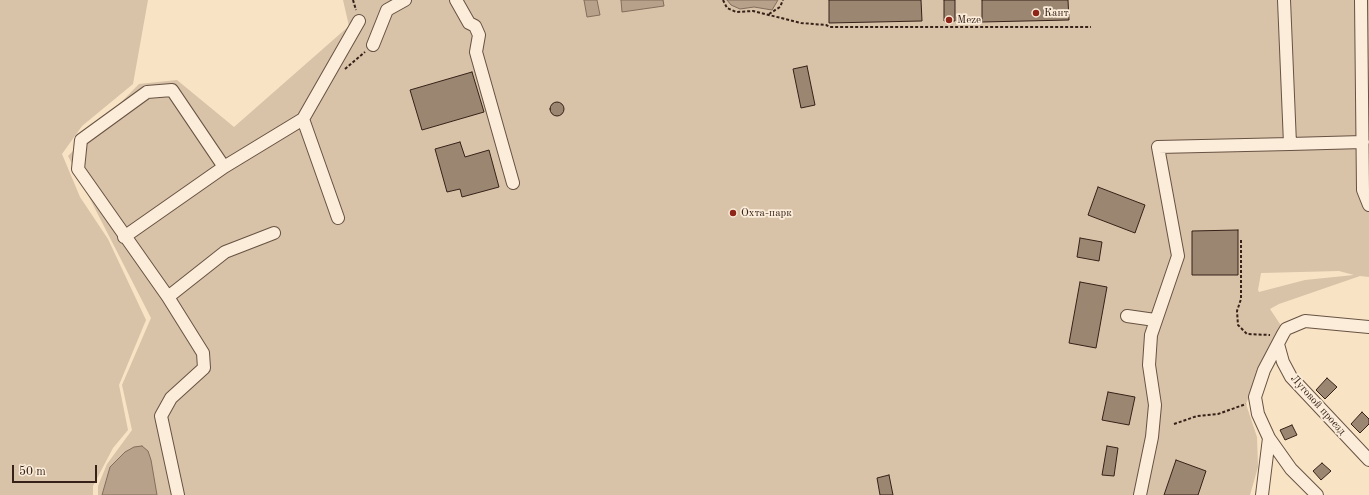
<!DOCTYPE html>
<html>
<head>
<meta charset="utf-8">
<style>
	body { margin:0 }
	#map { position:relative; width:1369px; height:495px; overflow:hidden; background:#f9e3c5; font-family:"Old Standard TT",serif }
	canvas { display:block }
	.scale { position:absolute; left:12px; top:465px; width:85px; height:18px; box-sizing:border-box; border:2px solid #362118; border-top:0; padding-left:5px; font-size:12px; line-height:14px; white-space:nowrap; color:#362118; -webkit-text-stroke:3px #fbedd9; paint-order:stroke }
</style>
</head>
<body>
<div id="map">
<canvas width="1369" height="495"></canvas>
<div class="scale">50 m</div>
</div>
<script>
const ctx = document.querySelector('canvas').getContext('2d');
ctx.lineJoin = 'round';
function fill(path, color) { ctx.fillStyle = color; ctx.fill(path, 'evenodd'); }
const poly = rows => new Path2D(rows.map(r => 'M' + r).join(''));
function trace(path, color, width, dash) { ctx.strokeStyle = color; ctx.lineWidth = width; ctx.lineCap = dash ? 'butt' : 'round'; ctx.setLineDash(dash || []); ctx.stroke(path); }
function drawText(font, color, halo, rows, align = 'center') {
  ctx.font = font + ' "Old Standard TT",serif'; ctx.lineWidth = 3.5; ctx.setLineDash([]); ctx.textBaseline = 'middle'; ctx.strokeStyle = halo; ctx.fillStyle = color; for (const [text, x, y, turn = 0] of rows) {
    ctx.save(); ctx.translate(x, y); ctx.rotate((+turn || 0) * Math.PI / 180); ctx.textAlign = isNaN(turn) ? turn : align; if (halo) ctx.strokeText(text, 0, 0); ctx.fillText(text, 0, 0); ctx.restore();
  }
}
fill(poly([
	[0,0,148,0,133,84,82,126,62,154,80,197,108,239,146,320,119,385,128,430,113,448,93,486,93,495,0,495],
	[343,0,1369,0,1369,277,1360,276,1279,304,1270,309,1282,327,1252,396,1249,396,1246,404,1257,437,1258,467,1250,495,98,495,98,486,107,464,132,430,122,385,151,318,68,156,139,84,177,80,234,127,349,26],
	[1339,271,1354,275,1305,280,1259,292,1258,290,1261,273]
]), '#d8c2a8');
const water = poly([
	[584,0,597,0,600,15,587,17,584,0],
	[621,0,663,0,664,6,622,12,621,0],
	[727,0,778,0,772,10,754,7,740,9,731,5,727,0],
	[142,446,148,451,151,460,157,495,102,495,110,467,125,452,134,447,142,446]
]);
fill(water, '#b7a18a');
trace(water, '#836e5c', 1);
const building = poly([
	[829,0,921,0,922,21,829,23,829,0],
	[944,0,955,0,955,21,944,21,944,0],
	[982,0,1068,0,1069,20,982,22,982,0],
	[807,66,815,105,801,108,793,69,807,66],
	[472,72,484,112,422,130,410,90,472,72],
	'550 109a7 7 0 1 1 14 0a7 7 0 1 1-14 0Z',
	[460,142,465,157,489,150,499,187,462,197,460,189,447,192,435,149,460,142],
	[1098,187,1145,205,1135,233,1088,215,1098,187],
	[1238,230,1238,275,1192,275,1192,231,1238,230],
	[1080,238,1102,242,1099,261,1077,257,1080,238],
	[1080,282,1107,287,1096,348,1069,343,1080,282],
	[1327,378,1337,387,1325,399,1316,390,1327,378],
	[1108,392,1135,397,1129,425,1102,420,1108,392],
	[1362,412,1369,419,1369,424,1360,433,1351,424,1362,412],
	[1292,425,1297,435,1285,440,1280,430,1292,425],
	[1107,446,1118,448,1114,476,1102,475,1107,446],
	[1176,460,1206,471,1198,495,1164,495,1176,460],
	[1322,463,1331,471,1321,480,1313,471,1322,463],
	[889,475,893,495,880,495,877,478,889,475]
]);
fill(building, '#9b8672');
trace(building, '#362118', 1);
const minor = poly([
	[456,0,469,23,475,26,479,35,476,52,513,183],
	[1361,0,1363,190,1369,205],
	[373,45,387,10,405,0],
	[303,119,338,218],
	[1290,144,1363,142],
	[124,237,224,167,303,119,359,21],
	[168,297,225,252,274,233],
	[1127,316,1155,320],
	[1278,344,1283,362,1291,377,1369,460],
	[1269,438,1291,469,1317,495],
	[178,495,161,416,171,398,204,368,203,353,168,297,78,169,81,140,147,92,172,90,224,167],
	[1140,495,1152,437,1155,405,1149,365,1151,335,1178,256,1158,147,1290,144,1284,0],
	[1262,495,1269,438,1258,414,1255,397,1264,370,1283,334,1286,329,1305,321,1369,327]
]);
trace(minor, '#675243', 14);
trace(poly([
	[353,0,356,10],
	[723,0,727,8,736,12,753,11,801,23,826,25,830,27,1091,27],
	[769,14,780,7,783,0],
	[345,69,365,52],
	[1241,240,1241,299,1237,311,1238,325,1247,334,1270,335],
	[1174,424,1197,416,1218,414,1246,404]
]), '#362118', 2, [3, 2]);
trace(minor, '#fbedd9', 12);
for (const [x, y, r, color] of [
	[1036,13,4,"#8f2418"],
	[949,20,4,"#8f2418"],
	[733,213,4,"#8f2418"]
]) { const dot = new Path2D(); dot.arc(x, y, r, 0, 2 * Math.PI); ctx.fillStyle = color; ctx.fill(dot); trace(dot, '#fbedd9', 1.5); }
drawText('11px', '#362118', '#fbedd9', [
	["Кант",1044,13],
	["Meze",957,20],
	["Охта-парк",741,213]
], 'left');
drawText('11px', '#362118', '#fbedd9', [
	["Луговой проезд",1318,405,48]
]);
</script>
</body>
</html>
